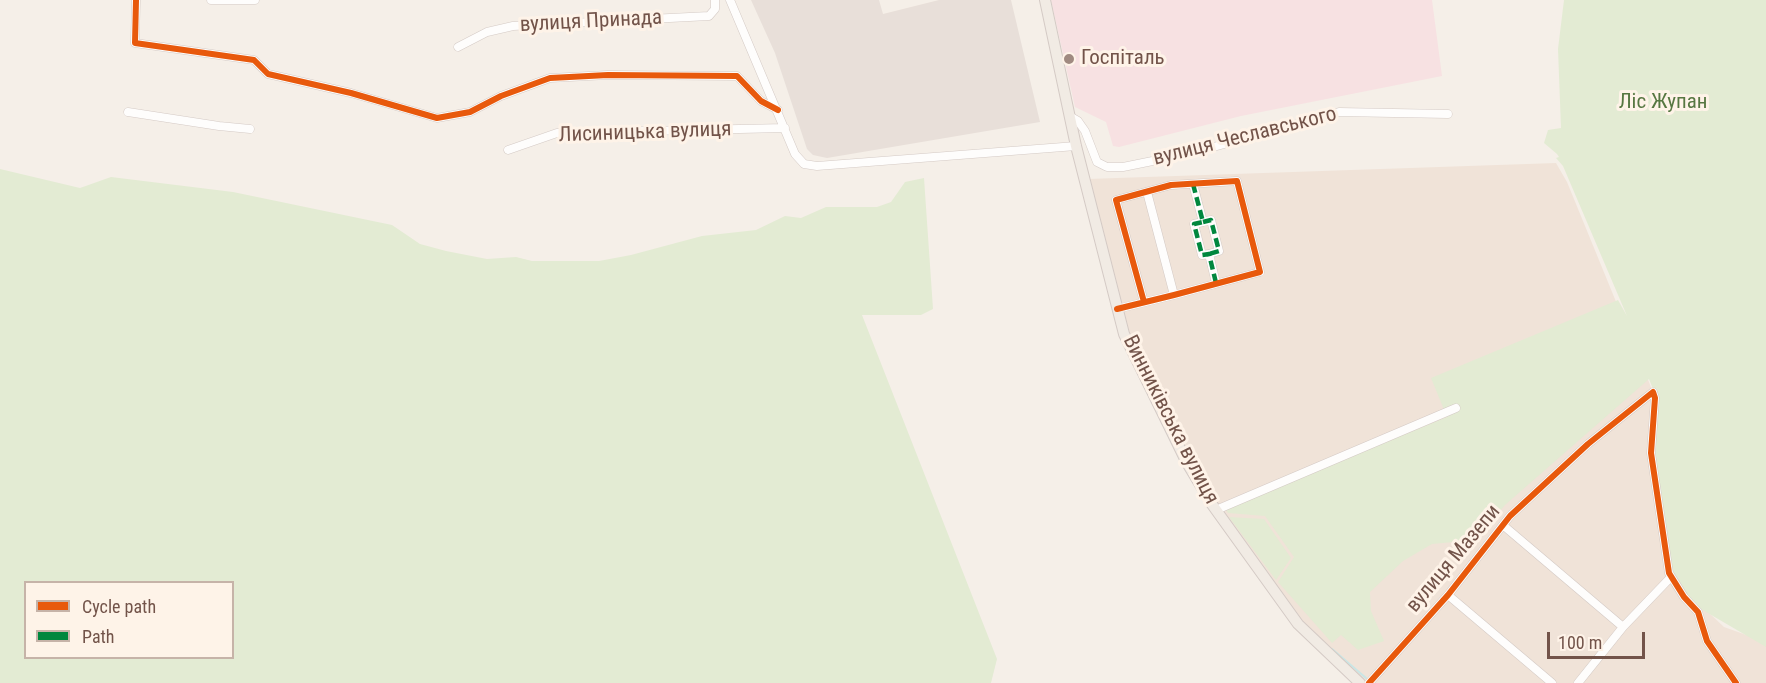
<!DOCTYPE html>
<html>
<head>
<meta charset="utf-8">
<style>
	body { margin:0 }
	#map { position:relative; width:1766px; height:683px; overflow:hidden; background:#f5efe8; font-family:"Roboto Condensed",sans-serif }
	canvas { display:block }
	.legend { position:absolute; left:24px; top:581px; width:210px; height:78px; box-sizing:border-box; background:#fef3e8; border:2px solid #c6b3a8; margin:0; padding:8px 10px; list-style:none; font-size:18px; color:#725349 }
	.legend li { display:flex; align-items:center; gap:12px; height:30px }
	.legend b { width:30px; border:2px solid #c6b3a8 }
	.scale { position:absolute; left:1547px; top:632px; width:98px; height:27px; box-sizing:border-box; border:3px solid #725349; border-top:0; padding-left:8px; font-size:18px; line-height:21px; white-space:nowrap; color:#725349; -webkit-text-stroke:4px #fef3e8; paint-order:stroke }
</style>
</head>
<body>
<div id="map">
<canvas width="1766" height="683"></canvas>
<ul class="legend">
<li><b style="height:8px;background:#e8590c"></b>Cycle path</li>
<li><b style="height:8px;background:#00873e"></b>Path</li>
</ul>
<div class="scale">100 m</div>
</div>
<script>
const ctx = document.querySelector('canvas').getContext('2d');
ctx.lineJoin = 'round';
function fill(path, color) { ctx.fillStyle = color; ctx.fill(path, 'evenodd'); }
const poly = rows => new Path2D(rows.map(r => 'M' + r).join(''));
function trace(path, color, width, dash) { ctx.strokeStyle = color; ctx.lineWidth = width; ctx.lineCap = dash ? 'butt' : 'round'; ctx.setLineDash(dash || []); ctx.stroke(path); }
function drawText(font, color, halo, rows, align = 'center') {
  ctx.font = font + ' "Roboto Condensed",sans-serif'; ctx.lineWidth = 6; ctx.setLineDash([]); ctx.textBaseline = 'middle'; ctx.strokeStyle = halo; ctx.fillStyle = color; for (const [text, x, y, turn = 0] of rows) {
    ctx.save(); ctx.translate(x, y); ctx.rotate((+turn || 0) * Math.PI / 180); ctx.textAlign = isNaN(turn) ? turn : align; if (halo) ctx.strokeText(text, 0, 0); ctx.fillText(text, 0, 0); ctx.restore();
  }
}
fill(poly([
	[1556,163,1567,182,1653,392,1671,577,1724,627,1766,642,1766,683,1360,683,1298,624,1211,503,1124,334,1088,179]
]), '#f0e3d8');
fill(poly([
	[751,0,879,0,883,14,939,0,1011,0,1040,122,827,158,813,155,807,149,775,53]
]), '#e8dfd9');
fill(poly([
	[1051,0,1432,0,1442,76,1241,116,1119,147,1113,146,1106,122,1075,107]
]), '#f7e1e2');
fill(poly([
	[1564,0,1766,0,1766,647,1689,602,1671,575,1654,455,1657,399,1649,379,1505,505,1475,540,1432,544,1403,561,1370,592,1371,611,1384,641,1358,650,1341,635,1332,643,1278,582,1294,557,1265,516,1228,513,1225,508,1447,417,1431,378,1618,300,1627,316,1563,166,1556,158,1559,157,1557,154,1544,143,1548,130,1561,128,1558,49],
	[0,169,80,188,111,177,233,192,392,225,420,244,446,251,487,259,516,257,532,261,599,261,631,255,702,236,756,230,785,216,801,218,826,207,877,207,891,202,905,182,924,178,933,309,921,315,862,315,997,659,991,683,0,683],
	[26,582,232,582,232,658,26,658],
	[1229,517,1264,519,1291,558,1276,580]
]), '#e3ebd3');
trace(poly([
	[1332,649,1366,678]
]), '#cae6e5', 2);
const minor = poly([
	[136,0,135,43,254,60,268,74,351,93,437,118,470,112,501,96,550,78,608,75,737,76,761,101,778,110],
	[211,0,255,0],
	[730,0,795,154,804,164,817,166,1076,146],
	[458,47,487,32,513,26,709,16,715,9,715,0],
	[128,112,219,126,250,129],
	[1071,117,1078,121,1085,131,1097,162,1107,167,1123,167,1192,153,1339,112,1448,114],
	[508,150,557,133,785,128],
	[1193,184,1203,222,1194,224,1202,255,1209,254,1216,283],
	[1147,192,1174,295],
	[1203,222,1211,220,1219,251,1209,254],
	[1117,309,1129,306,1174,295,1260,272,1237,181,1171,185,1116,200,1144,302],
	[1216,510,1456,408],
	[1504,526,1623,627],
	[1448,595,1552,683],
	[1369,683,1448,595,1510,516,1588,444,1653,392,1655,398,1651,453,1669,573,1684,597,1698,612,1707,641,1736,683],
	[1578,683,1623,627,1671,577]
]);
const major = poly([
	[1045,0,1076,146,1124,334,1187,463,1211,503,1298,624,1360,683]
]);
trace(minor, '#d4cac5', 9);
trace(major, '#d4cac5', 12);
trace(minor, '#fefdfc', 8);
trace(major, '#f1ebe4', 10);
trace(poly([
	[1193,184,1203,222,1194,224,1202,255,1209,254,1216,283],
	[1203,222,1211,220,1219,251,1209,254]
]), '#00873e', 4.5, [9, 4.5]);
trace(poly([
	[136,0,135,43,254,60,268,74,351,93,437,118,470,112,501,96,550,78,608,75,737,76,761,101,778,110],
	[1117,309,1129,306,1174,295,1260,272,1237,181,1171,185,1116,200,1144,302],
	[1369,683,1448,595,1510,516,1588,444,1653,392,1655,398,1651,453,1669,573,1684,597,1698,612,1707,641,1736,683]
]), '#e8590c', 6);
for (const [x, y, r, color] of [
	[1069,59,6,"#a08a81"]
]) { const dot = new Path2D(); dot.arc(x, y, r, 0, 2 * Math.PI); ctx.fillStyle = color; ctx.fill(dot); trace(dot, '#fef3e8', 2); }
drawText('21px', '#725349', '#fef3e8', [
	["вулиця Принада",591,22,-3],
	["Лисиницька вулиця",645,133,-2],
	["вулиця Чеславського",1245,137,-14],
	["Винниківська вулиця",1170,420,63],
	["вулиця Мазепи",1454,559,-50]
]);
drawText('21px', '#725349', '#fef3e8', [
	["Госпіталь",1081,59]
], 'left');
drawText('21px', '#577742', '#fef3e8', [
	["Ліс Жупан",1663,103]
]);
</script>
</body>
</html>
